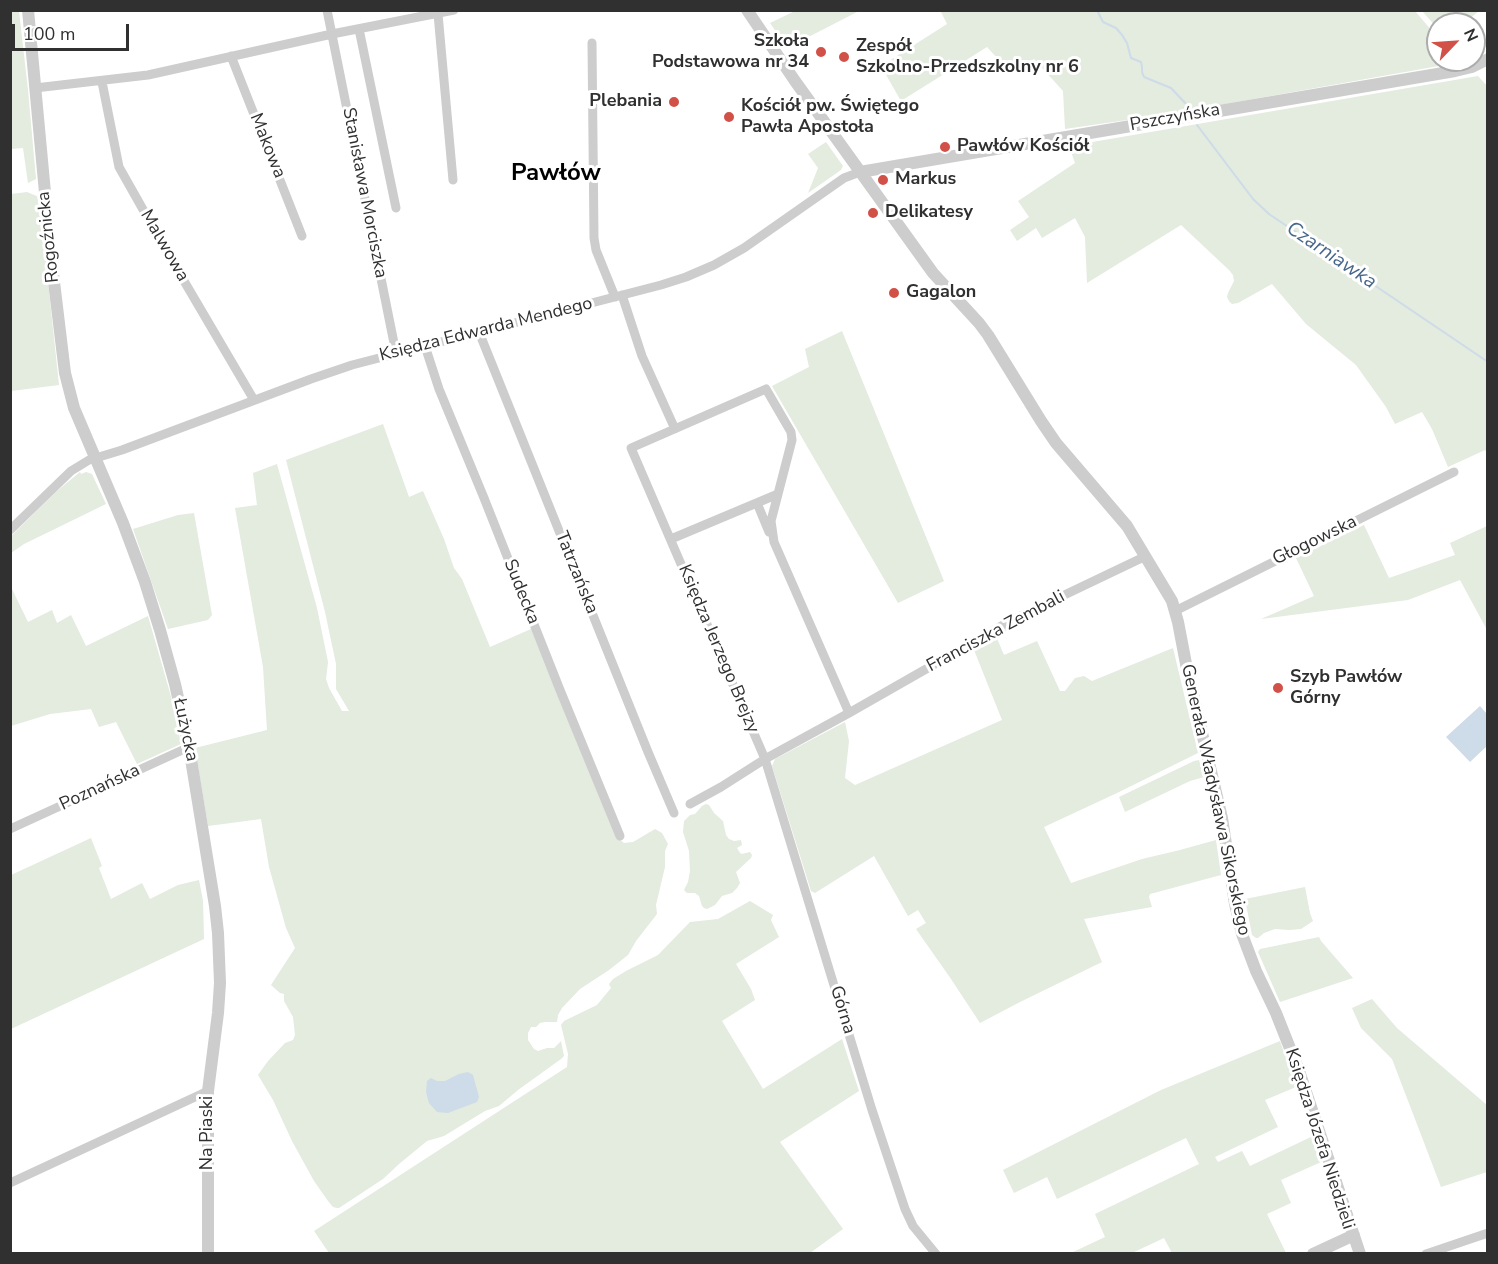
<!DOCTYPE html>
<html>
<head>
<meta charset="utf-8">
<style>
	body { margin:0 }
	#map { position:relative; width:1498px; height:1264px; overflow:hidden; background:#fff; font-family:"Nunito Sans",sans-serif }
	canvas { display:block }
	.frame { position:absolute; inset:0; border:12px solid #303030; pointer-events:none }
	.north { position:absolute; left:1426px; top:12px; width:60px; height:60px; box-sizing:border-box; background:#fff; border:2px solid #acacac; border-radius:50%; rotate:65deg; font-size:16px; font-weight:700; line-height:24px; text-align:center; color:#303030 }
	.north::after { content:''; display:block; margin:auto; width:21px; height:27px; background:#d15047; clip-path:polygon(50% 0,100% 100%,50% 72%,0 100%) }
	.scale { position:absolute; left:12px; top:24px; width:117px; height:27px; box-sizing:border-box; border:3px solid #303030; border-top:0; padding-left:8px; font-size:18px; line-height:21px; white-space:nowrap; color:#303030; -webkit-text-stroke:4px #fff; paint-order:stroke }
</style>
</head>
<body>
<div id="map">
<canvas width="1498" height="1264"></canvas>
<div class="frame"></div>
<div class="north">N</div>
<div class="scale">100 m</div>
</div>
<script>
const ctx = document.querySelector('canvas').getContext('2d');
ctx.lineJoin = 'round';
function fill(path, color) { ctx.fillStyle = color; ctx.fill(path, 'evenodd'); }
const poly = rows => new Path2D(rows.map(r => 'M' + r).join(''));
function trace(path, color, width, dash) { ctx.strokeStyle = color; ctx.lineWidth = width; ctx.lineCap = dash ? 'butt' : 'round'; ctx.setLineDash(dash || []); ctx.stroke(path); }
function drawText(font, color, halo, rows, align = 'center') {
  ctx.font = font + ' "Nunito Sans",sans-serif'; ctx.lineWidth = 6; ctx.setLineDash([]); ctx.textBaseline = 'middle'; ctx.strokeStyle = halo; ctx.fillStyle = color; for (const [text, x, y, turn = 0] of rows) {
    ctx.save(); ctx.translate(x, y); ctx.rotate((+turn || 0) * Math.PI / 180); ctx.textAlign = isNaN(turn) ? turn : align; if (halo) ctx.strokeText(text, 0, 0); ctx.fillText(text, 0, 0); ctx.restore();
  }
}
fill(poly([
	[797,10,859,10,859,11,787,48,770,23],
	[940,10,1415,11,1438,38,1438,60,1448,60,1450,64,1175,113,1065,129,1063,91,1034,59,1010,72,987,47,901,101,881,66,947,24],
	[10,11,19,11,28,90,36,179,28,183,23,148,11,149],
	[1422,11,1479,11,1463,24,1438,24,1438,29],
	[1478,76,1488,87,1487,453,1485,450,1448,467,1432,429,1422,412,1395,424,1386,407,1356,365,1306,324,1272,284,1238,303,1232,304,1229,301,1227,297,1228,293,1234,281,1233,275,1229,270,1181,225,1087,283,1085,237,1075,218,1042,238,1036,228,1017,241,1010,230,1029,217,1018,201,1075,163,1069,146],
	[826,142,843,166,841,170,808,193,818,168,808,154],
	[27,192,39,197,59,385,11,391,11,194],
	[842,331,944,581,898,603,772,386,809,367,805,349],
	[383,424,409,497,423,491,444,539,454,568,462,579,490,647,531,629,620,840,624,843,633,842,655,829,662,833,668,844,665,851,665,867,656,905,657,914,636,941,628,955,609,970,580,989,562,1008,558,1015,557,1022,545,1022,540,1023,536,1027,531,1027,528,1033,528,1040,534,1049,538,1051,547,1048,554,1048,561,1041,564,1056,561,1059,518,1090,499,1106,485,1111,444,1136,427,1141,399,1164,383,1179,339,1208,337,1208,333,1207,328,1201,314,1181,292,1141,273,1100,258,1075,268,1061,285,1043,293,1040,295,1035,293,1017,284,1001,284,994,280,993,271,985,295,948,286,928,269,867,261,819,208,826,195,748,267,730,263,667,235,508,257,505,253,473,277,464,317,608,328,662,326,679,329,688,342,711,349,711,336,689,336,664,325,612,286,460],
	[80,472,81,474,86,472,92,474,106,504,24,544,11,553,11,536,57,491],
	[194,513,212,615,208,620,168,629,133,529,178,515],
	[1364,525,1389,578,1455,555,1450,543,1487,526,1487,630,1460,580,1408,600,1261,619,1314,596,1296,558],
	[11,587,28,622,52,610,57,623,71,615,86,646,148,616,172,700,181,744,137,764,116,722,99,727,91,709,50,714,11,726],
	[1027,617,1028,620,996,636,1004,655,1037,641,1060,691,1065,691,1075,678,1084,676,1092,681,1173,648,1198,753,1117,793,1044,827,1071,883,1142,859,1180,850,1216,840,1221,875,1150,894,1149,897,1152,907,1084,919,1102,962,1020,1002,980,1023,951,979,916,929,926,923,918,910,908,916,874,856,815,893,811,891,772,766,775,759,845,722,849,741,845,778,855,785,1002,720,974,650,962,656,960,653],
	[1199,760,1204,777,1190,781,1125,812,1119,797,1194,761],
	[706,804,709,805,714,813,723,821,726,835,729,839,734,841,741,840,742,845,737,848,740,853,742,854,750,852,752,855,751,858,736,872,740,883,737,888,732,893,722,896,715,905,707,909,704,908,702,906,699,896,695,893,687,893,684,890,688,882,690,871,689,851,683,832,684,821,690,815,695,814,702,806],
	[91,838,102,866,99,868,111,899,142,883,150,899,178,885,199,880,203,901,204,939,11,1029,11,875],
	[1305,887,1310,913,1313,921,1301,929,1289,930,1275,929,1264,933,1258,938,1256,938,1252,935,1245,899],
	[750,901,773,915,771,920,779,937,736,964,751,989,755,1000,722,1021,763,1089,842,1039,859,1091,780,1142,843,1229,810,1253,329,1253,314,1231,567,1067,568,1054,561,1025,564,1021,597,1005,611,988,609,984,613,979,626,971,658,955,690,922,718,919],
	[1319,937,1321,941,1353,978,1280,1002,1258,952,1260,949],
	[1372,999,1397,1028,1487,1105,1487,1172,1441,1187,1392,1059,1361,1028,1352,1008],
	[1280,1041,1296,1087,1265,1100,1278,1127,1215,1157,1218,1162,1242,1151,1250,1166,1313,1136,1321,1162,1281,1180,1291,1203,1267,1214,1286,1253,1172,1253,1164,1238,1132,1253,1071,1253,1105,1237,1095,1214,1199,1164,1186,1138,1057,1199,1047,1177,1014,1193,1003,1170,1161,1090]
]), '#e4ebdf');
fill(poly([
	[1480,706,1487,714,1487,746,1470,762,1446,737],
	[468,1072,473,1075,479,1097,477,1102,448,1113,437,1112,429,1103,426,1092,427,1081,431,1078,437,1081,445,1081,459,1074]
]), '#cedbe8');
trace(poly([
	[1097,10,1103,22,1116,28,1122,35,1127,43,1131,58,1141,62,1142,67,1142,72,1144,77,1171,88,1187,105],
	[1197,125,1253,199,1269,214,1488,362]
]), '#cedbe8', 2);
trace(poly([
	[327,10,396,353],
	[438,14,453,180],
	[359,29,396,208],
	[592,43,594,238,596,250,615,297],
	[231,56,302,236],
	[102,82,119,167,167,252,254,400],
	[35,88,148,75,332,34,454,10],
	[622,295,642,356,675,429],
	[479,332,648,752,674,813],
	[425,346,439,389,484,498,560,690,620,836],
	[757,503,769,532],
	[10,530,71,471,89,460,122,450,311,379,352,365,661,285,686,277,714,265,744,248,844,178,860,172],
	[671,539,778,494],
	[1175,611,1454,472],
	[849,713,774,542,771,521,792,440,791,432,766,389,631,448,765,759,872,1110,905,1209,913,1226,936,1254],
	[690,804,721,787,765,759,849,713,1012,620,1146,556],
	[10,829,189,747],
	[10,1183,208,1091],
	[1426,1254,1488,1233]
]), '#cdcdcd', 9);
trace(poly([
	[28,10,51,257,65,373,74,408,123,523,145,582,160,630,175,684,189,747,215,906,218,933,220,983,218,1013,208,1091,208,1254],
	[747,10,795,81,933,273,979,323,988,335,1041,421,1056,443,1127,526,1172,601,1178,622,1187,669,1222,818,1235,904,1242,934,1256,971,1276,1013,1299,1071,1360,1254],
	[860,172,1455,71,1472,67,1488,59],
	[1313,1254,1354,1235]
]), '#cdcdcd', 12);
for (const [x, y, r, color] of [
	[821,52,6,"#d15047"],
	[844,57,6,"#d15047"],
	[674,102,6,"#d15047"],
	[729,117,6,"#d15047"],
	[945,147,6,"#d15047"],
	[883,180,6,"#d15047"],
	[873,213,6,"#d15047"],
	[894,293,6,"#d15047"],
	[1278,688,6,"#d15047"]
]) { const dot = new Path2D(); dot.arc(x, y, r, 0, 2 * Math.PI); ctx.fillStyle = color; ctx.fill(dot); trace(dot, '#fff', 2); }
drawText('bold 18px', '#303030', '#fff', [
	["Szkoła",809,42,"right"],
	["Podstawowa nr 34",809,63,"right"],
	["Zespół",856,47],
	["Szkolno-Przedszkolny nr 6",856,68],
	["Plebania",662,102,"right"],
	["Kościół pw. Świętego",741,107],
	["Pawła Apostoła",741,128],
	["Pawłów Kościół",957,147],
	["Markus",895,180],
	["Delikatesy",885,213],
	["Gagalon",906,293],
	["Szyb Pawłów",1290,678],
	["Górny",1290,699]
], 'left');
drawText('18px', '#303030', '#fff', [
	["Pszczyńska",1175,118,-10],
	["Makowa",267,146,68],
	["Stanisława Morciszka",364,193,79],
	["Rogoźnicka",49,237,-96],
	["Malwowa",164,246,60],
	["Księdza Edwarda Mendego",486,330,-14],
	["Głogowska",1315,541,-26],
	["Tatrzańska",576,573,68],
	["Sudecka",521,592,68],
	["Franciszka Zembali",996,632,-28],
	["Księdza Jerzego Brejzy",718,649,67],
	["Łużycka",185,730,78],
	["Poznańska",100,788,-25],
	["Generała Władysława Sikorskiego",1215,800,78],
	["Górna",842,1010,73],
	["Na Piaski",208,1133,-90],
	["Księdza Józefa Niedzieli",1319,1139,72]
]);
drawText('italic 20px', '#476689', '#fff', [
	["Czarniawka",1331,256,34]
]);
drawText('bold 24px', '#000', '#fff', [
	["Pawłów",556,174]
]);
</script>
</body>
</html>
